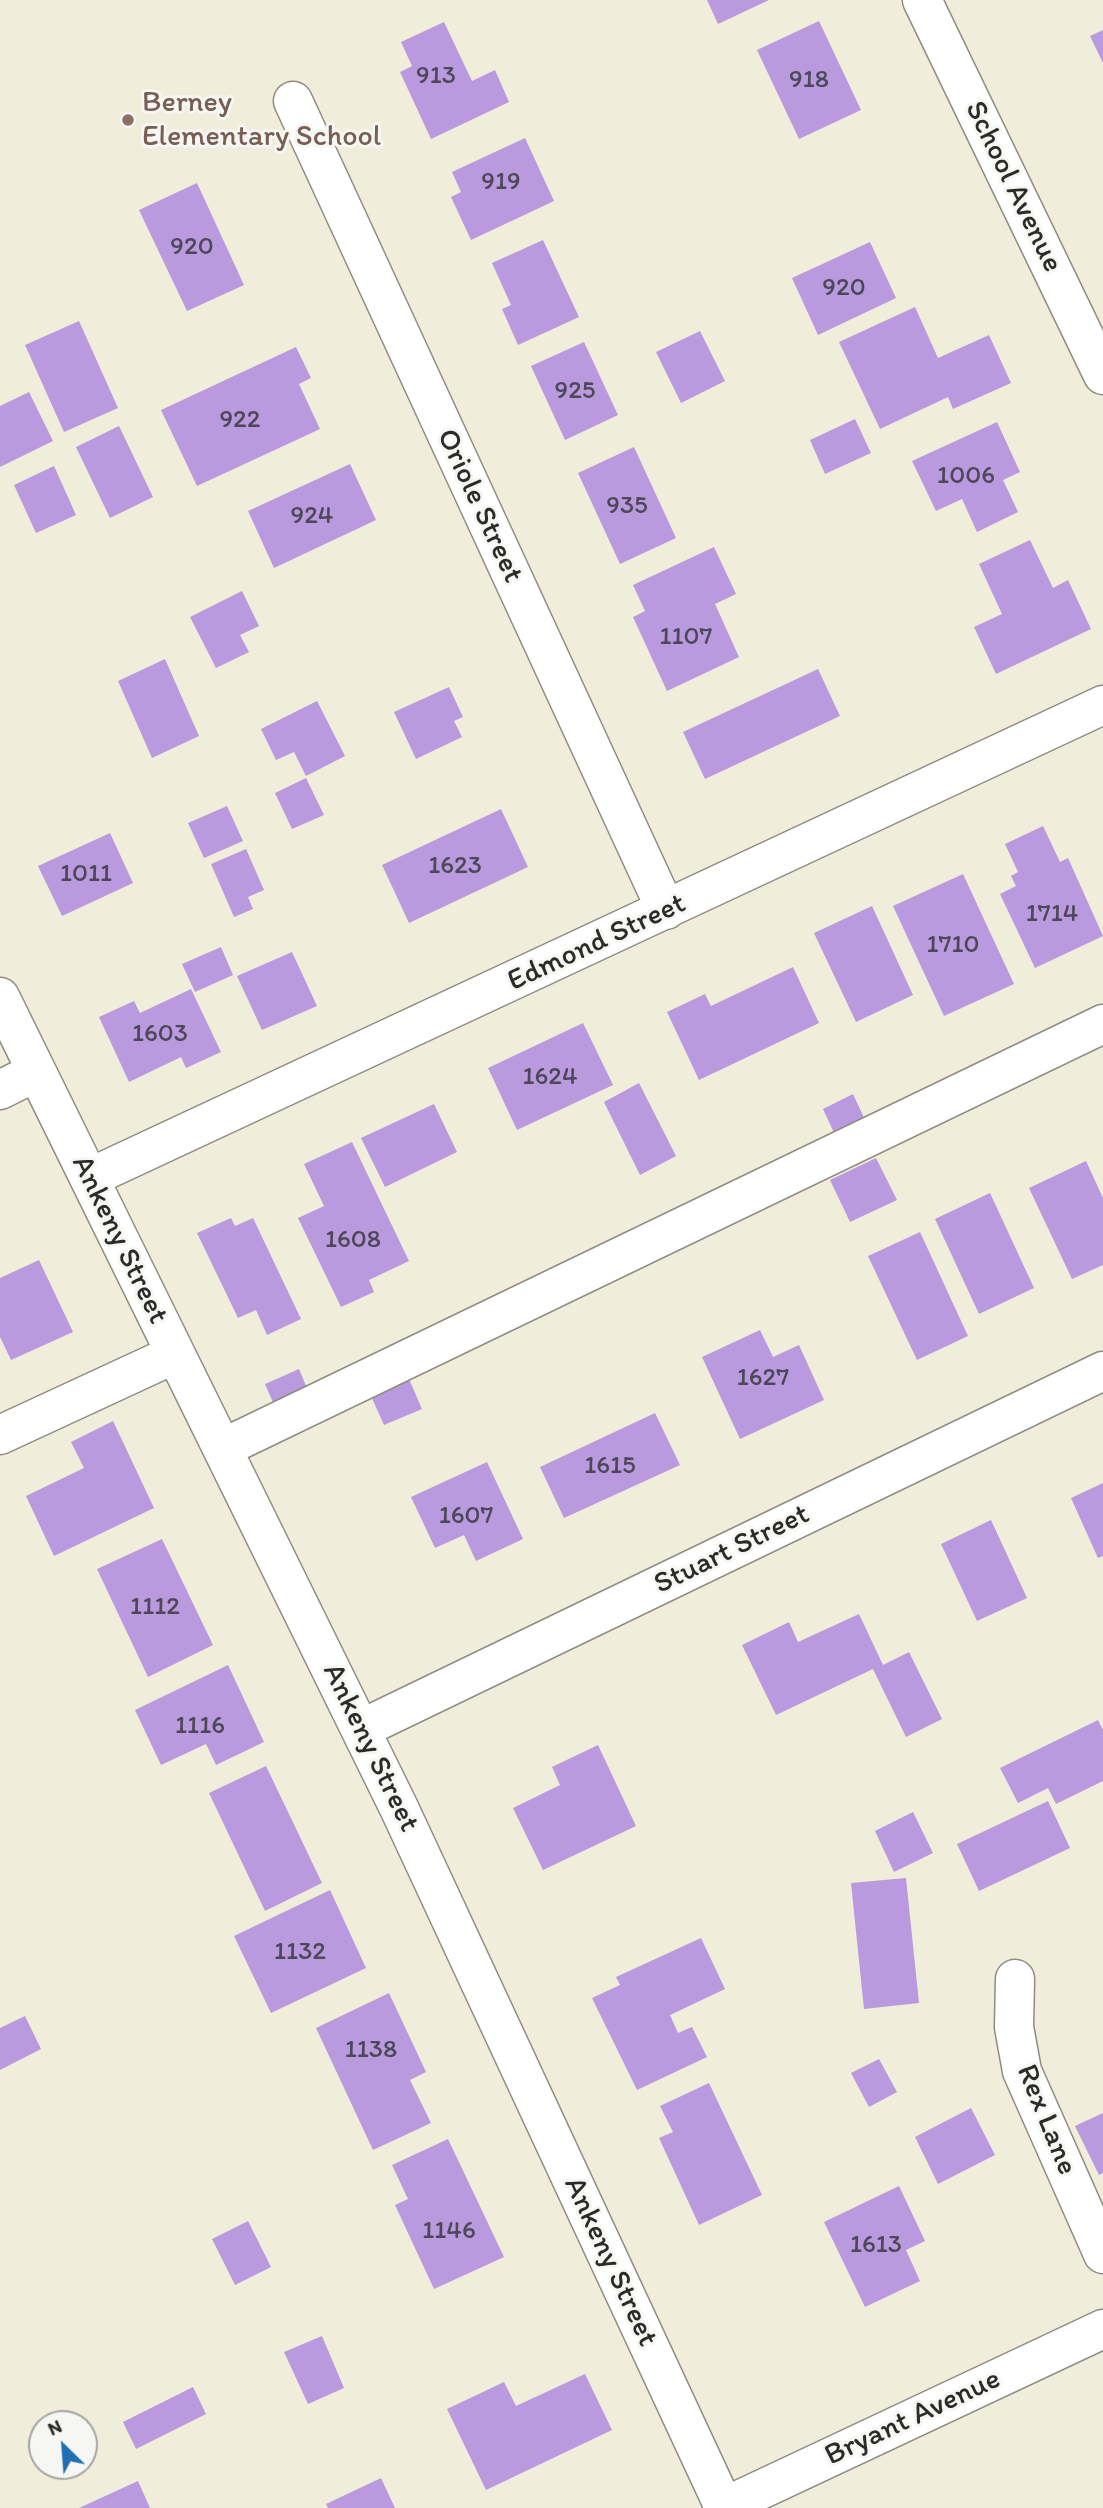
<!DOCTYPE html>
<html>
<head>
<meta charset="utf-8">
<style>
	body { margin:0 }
	#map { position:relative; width:1103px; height:2508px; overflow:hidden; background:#f0eddb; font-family:Itim,sans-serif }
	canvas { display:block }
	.north { position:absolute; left:28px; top:2410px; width:70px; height:70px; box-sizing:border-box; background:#f6f6f2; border:2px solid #a5a5a2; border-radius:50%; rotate:335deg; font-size:19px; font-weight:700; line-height:28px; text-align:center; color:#2b2b2b }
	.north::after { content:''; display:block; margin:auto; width:24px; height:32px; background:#1f6fb2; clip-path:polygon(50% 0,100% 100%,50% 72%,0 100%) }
</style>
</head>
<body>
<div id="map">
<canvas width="1103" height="2508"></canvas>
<div class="north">N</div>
</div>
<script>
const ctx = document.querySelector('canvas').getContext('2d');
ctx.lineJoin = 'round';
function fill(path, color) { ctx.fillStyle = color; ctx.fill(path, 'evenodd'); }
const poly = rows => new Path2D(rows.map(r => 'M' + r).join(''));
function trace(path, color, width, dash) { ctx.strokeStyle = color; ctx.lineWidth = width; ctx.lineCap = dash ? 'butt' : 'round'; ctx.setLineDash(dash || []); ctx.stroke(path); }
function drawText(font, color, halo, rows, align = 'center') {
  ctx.font = font + ' Itim,sans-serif'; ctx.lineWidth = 6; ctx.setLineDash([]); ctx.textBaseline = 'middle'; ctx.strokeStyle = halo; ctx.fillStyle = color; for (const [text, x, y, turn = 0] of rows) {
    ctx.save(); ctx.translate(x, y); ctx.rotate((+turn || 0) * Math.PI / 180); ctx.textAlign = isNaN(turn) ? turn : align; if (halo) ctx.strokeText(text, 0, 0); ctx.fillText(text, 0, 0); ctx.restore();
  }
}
fill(poly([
	[707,0,769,0,718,24],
	[819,21,861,110,799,139,757,50],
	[444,22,472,81,495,70,509,102,431,139,400,72,412,66,401,42],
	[1103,30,1103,63,1090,36],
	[525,138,554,201,471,240,451,197,461,192,452,172],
	[197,183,244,285,187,311,139,210],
	[543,240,579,317,518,345,502,309,511,305,492,263],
	[870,242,896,298,818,335,792,278],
	[915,307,938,358,989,335,1011,383,953,409,948,397,880,429,839,342],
	[79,321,118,408,64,432,25,345],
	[700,331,725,381,681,403,656,352],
	[584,342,618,415,565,440,531,366],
	[296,347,311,378,299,384,320,429,197,486,161,410],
	[29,392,53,441,0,467,0,406],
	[855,419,871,453,825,474,810,440],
	[997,422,1020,472,1003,480,1018,512,977,532,962,499,936,511,912,461],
	[119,426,153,497,110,518,76,447],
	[634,447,676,538,620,564,578,473],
	[350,464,376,520,274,568,248,511],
	[54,466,76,515,36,533,14,485],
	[1030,540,1053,588,1068,580,1091,629,996,674,974,627,1002,614,979,564],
	[714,547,736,594,715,604,739,657,667,691,633,617,645,611,633,585],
	[242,591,259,626,240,635,249,652,216,668,190,617],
	[165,659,199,736,152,758,118,681],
	[818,669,840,716,705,779,683,732],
	[449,687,463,717,454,721,462,737,416,759,394,712],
	[317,701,345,756,306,776,294,752,276,760,261,729],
	[306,778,324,815,292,829,275,793],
	[227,806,243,841,204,858,188,823],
	[501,809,528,867,409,923,382,865],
	[1043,826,1060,862,1068,858,1103,936,1035,968,1000,894,1016,886,1011,876,1018,872,1005,844],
	[110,833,133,883,62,916,38,866],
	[246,849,264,890,248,897,253,909,234,917,211,864],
	[963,874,1014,984,944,1016,893,906],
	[872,906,913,995,856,1022,814,933],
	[221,947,233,975,195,992,182,964],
	[292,952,317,1006,262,1030,237,976],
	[793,967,819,1023,699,1080,667,1012,705,994,711,1006],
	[191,989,221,1052,186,1068,181,1057,129,1082,99,1017,134,1001,140,1013],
	[583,1023,613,1085,517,1130,488,1068],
	[639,1083,676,1156,640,1175,604,1102],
	[853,1094,866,1122,835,1135,823,1109],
	[434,1104,457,1152,385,1187,361,1138],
	[352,1142,409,1261,369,1280,374,1292,341,1307,298,1218,324,1206,304,1164],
	[876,1158,897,1200,850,1222,830,1180],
	[1086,1161,1103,1198,1103,1265,1072,1279,1029,1188],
	[990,1193,1034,1288,979,1314,935,1219],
	[231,1218,235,1226,253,1218,301,1319,267,1335,256,1310,238,1318,197,1233],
	[920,1232,968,1336,917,1360,868,1256],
	[39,1260,73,1332,11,1360,0,1337,0,1278],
	[760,1330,773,1357,799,1345,824,1400,740,1439,702,1357],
	[299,1369,309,1393,275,1407,265,1384],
	[409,1379,422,1409,384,1425,371,1396],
	[655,1413,680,1465,564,1518,540,1467],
	[113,1421,154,1508,54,1556,26,1496,84,1468,71,1442],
	[487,1462,523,1539,476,1561,464,1535,435,1548,411,1497],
	[1103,1483,1103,1556,1098,1558,1071,1498],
	[991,1520,1027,1598,977,1621,941,1544],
	[162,1539,213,1645,148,1677,97,1569],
	[859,1614,883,1665,909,1652,942,1719,906,1737,873,1669,776,1715,742,1645,789,1622,798,1642],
	[228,1665,264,1742,216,1765,206,1744,161,1765,135,1710],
	[1098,1720,1103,1730,1103,1781,1056,1804,1048,1788,1018,1803,1000,1768],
	[598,1745,636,1826,543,1870,513,1808,560,1785,552,1767],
	[266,1766,322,1883,265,1911,209,1793],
	[1048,1801,1070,1848,979,1891,957,1844],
	[913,1812,933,1853,894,1872,875,1831],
	[906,1878,919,2003,864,2009,851,1883],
	[330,1890,366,1968,271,2013,234,1936],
	[701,1938,725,1989,670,2015,678,2033,692,2027,707,2057,637,2090,592,1998,620,1985,616,1977],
	[389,1993,426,2072,410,2080,431,2123,373,2150,316,2028],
	[25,2016,41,2049,0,2070,0,2028],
	[879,2059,897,2092,869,2107,851,2073],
	[709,2083,762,2195,699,2225,659,2138,673,2132,660,2106],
	[971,2108,995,2155,938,2184,915,2137],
	[1103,2113,1103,2173,1099,2175,1075,2126],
	[448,2139,504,2257,434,2289,395,2205,408,2199,392,2165],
	[899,2186,925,2241,906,2250,920,2281,865,2307,824,2222],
	[248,2221,271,2267,235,2285,212,2239],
	[322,2336,344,2388,308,2404,284,2352],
	[585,2374,612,2430,486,2490,447,2409,504,2382,516,2406],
	[193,2387,206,2414,136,2449,123,2422],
	[381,2478,395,2508,328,2508,326,2504],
	[138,2481,150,2508,79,2508]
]), '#b99adf');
const minor = poly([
	[293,101,666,910],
	[0,997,399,1808,724,2507],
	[0,1090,36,1072],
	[89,1178,1103,705],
	[0,1435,175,1354],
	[223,1448,1103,1024],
	[361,1729,1103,1371],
	[1015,1979,1014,2027,1022,2071,1103,2254]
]);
const major = poly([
	[922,0,1103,375],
	[722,2508,1103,2329]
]);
trace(minor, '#8e8c83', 41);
trace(major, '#8e8c83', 41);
trace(minor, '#fff', 38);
trace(major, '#fff', 38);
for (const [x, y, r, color] of [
	[128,120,7,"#8d6e63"]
]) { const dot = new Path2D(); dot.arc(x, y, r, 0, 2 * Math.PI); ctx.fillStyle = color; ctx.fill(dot); trace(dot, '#f6f6f2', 2.5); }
drawText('26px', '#4e4758', null, [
	["913",436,76],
	["918",809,80],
	["919",501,182],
	["920",192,247],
	["920",844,288],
	["925",575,391],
	["922",240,420],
	["1006",966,476],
	["935",627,506],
	["924",312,516],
	["1107",686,637],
	["1623",455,866],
	["1011",86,874],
	["1714",1052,914],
	["1710",953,945],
	["1603",160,1034],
	["1624",550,1077],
	["1608",353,1240],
	["1627",763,1378],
	["1615",610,1466],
	["1607",466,1516],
	["1112",155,1607],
	["1116",200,1726],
	["1132",300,1952],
	["1138",371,2050],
	["1146",449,2231],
	["1613",876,2245]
]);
drawText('30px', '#785e54', '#f6f6f2', [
	["Berney",142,103],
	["Elementary School",142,137]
], 'left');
drawText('30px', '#2b2b2b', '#f6f6f2', [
	["School Avenue",1013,187,64],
	["Oriole Street",479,506,65],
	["Edmond Street",597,943,-25],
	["Ankeny Street",119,1240,64],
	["Stuart Street",732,1550,-26],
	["Ankeny Street",370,1748,64],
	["Rex Lane",1046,2120,68],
	["Ankeny Street",610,2262,65],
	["Bryant Avenue",913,2418,-25]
]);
</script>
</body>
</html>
